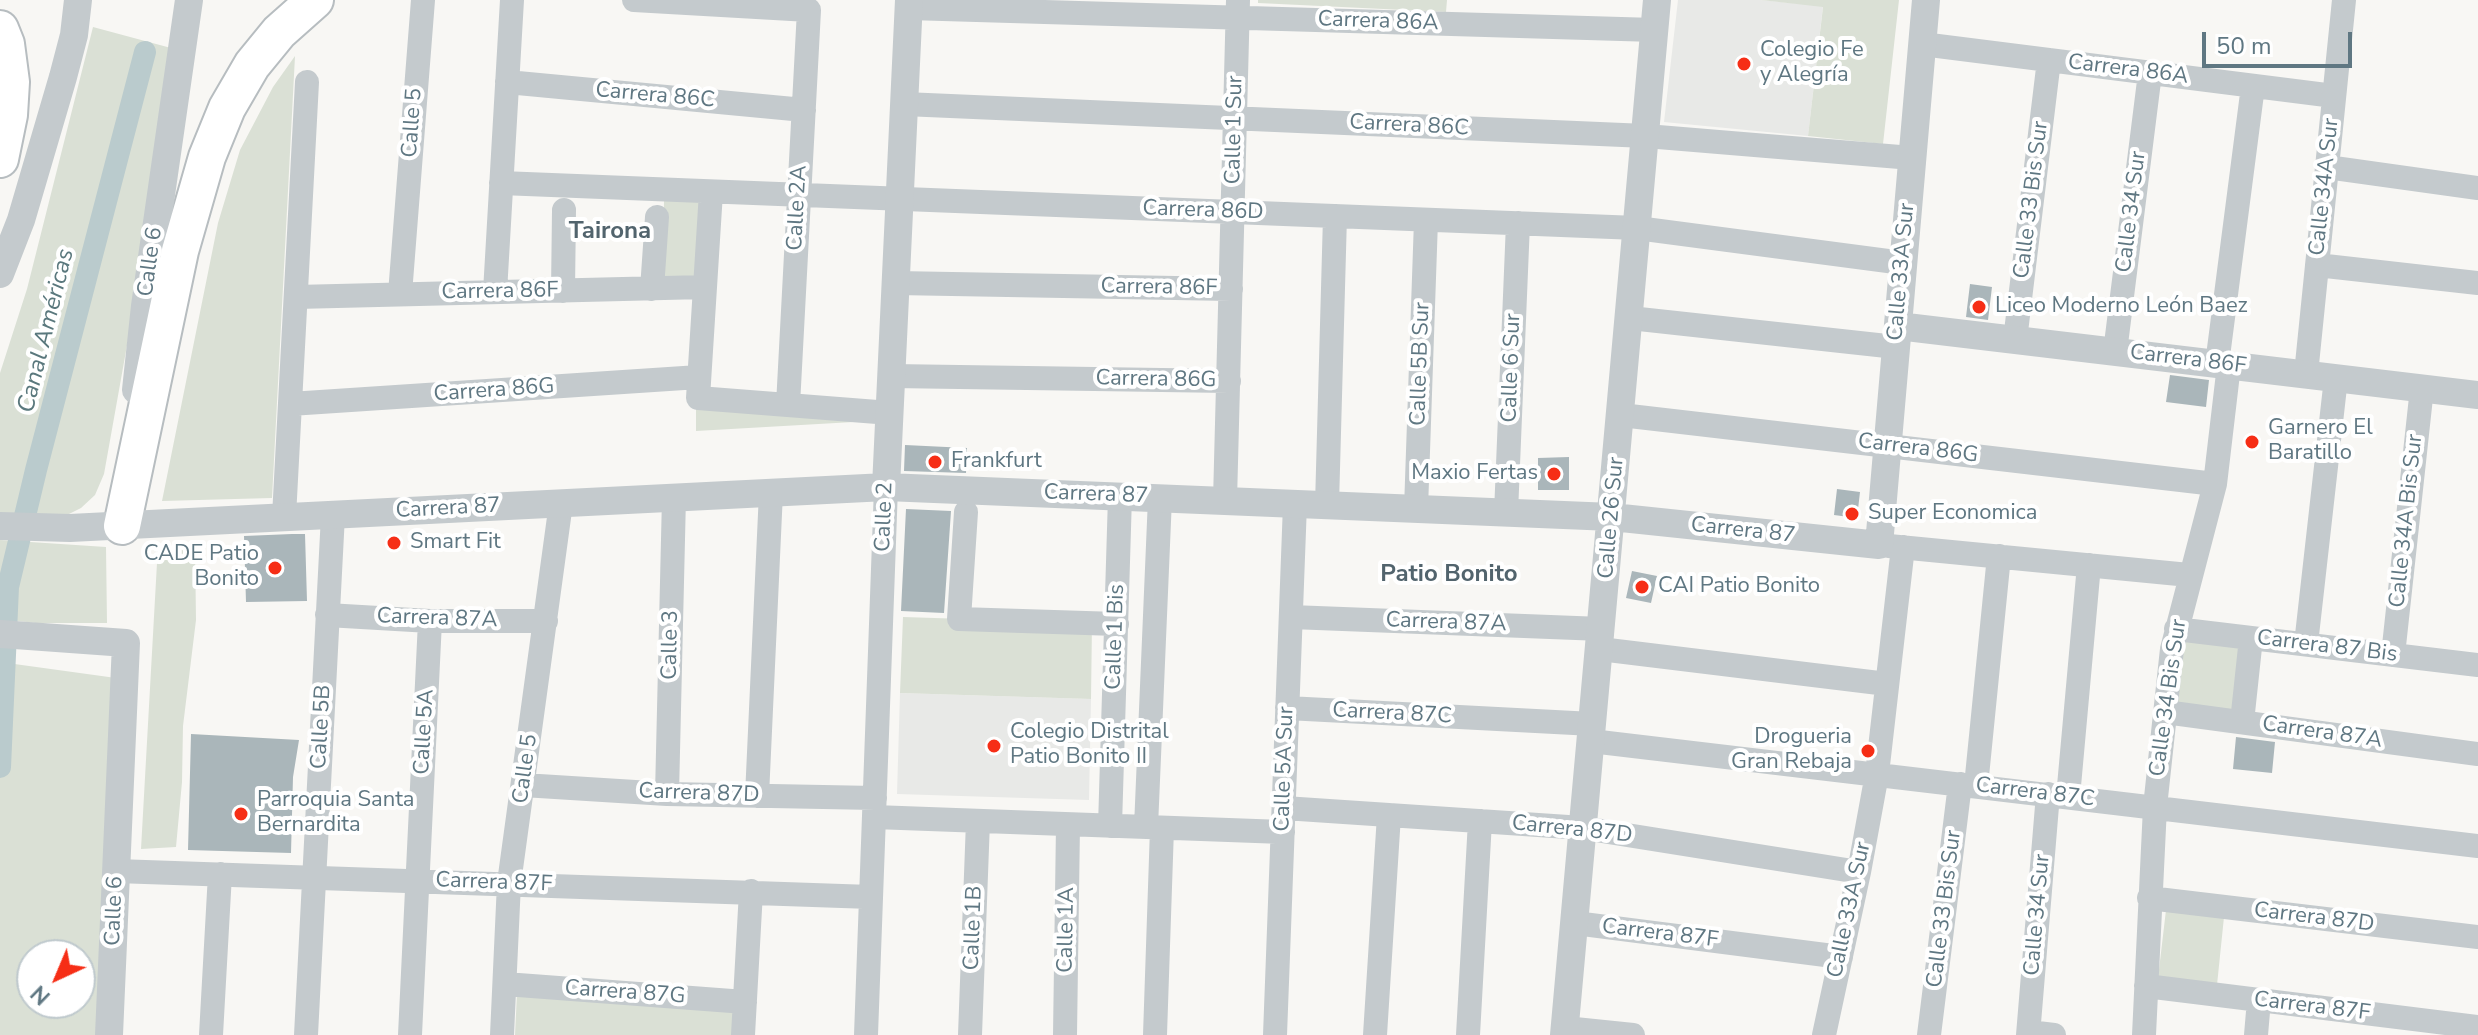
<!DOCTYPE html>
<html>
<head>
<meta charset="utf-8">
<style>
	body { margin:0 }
	#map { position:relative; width:2478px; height:1035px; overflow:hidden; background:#f8f7f4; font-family:"Nunito Sans",sans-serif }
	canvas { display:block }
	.north { position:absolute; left:16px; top:939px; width:80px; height:80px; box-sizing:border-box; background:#fff; border:2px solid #bfc9cd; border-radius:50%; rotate:224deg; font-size:22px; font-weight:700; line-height:32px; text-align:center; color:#5f7782 }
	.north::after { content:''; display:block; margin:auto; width:28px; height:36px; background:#f62e16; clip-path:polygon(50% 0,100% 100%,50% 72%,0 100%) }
	.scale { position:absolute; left:2202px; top:32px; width:150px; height:36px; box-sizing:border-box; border:4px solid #5f7782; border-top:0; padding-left:10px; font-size:24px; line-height:28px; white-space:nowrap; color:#5f7782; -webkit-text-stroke:6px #fff; paint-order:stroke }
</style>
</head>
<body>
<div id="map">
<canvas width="2478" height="1035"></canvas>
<div class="north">N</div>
<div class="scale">50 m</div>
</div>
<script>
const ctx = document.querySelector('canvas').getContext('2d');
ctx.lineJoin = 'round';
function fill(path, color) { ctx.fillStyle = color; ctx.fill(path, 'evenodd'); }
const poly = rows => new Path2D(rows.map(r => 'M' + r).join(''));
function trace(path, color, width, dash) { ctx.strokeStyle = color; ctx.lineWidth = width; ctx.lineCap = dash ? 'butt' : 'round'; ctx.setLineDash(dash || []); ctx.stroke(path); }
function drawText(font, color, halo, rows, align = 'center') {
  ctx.font = font + ' "Nunito Sans",sans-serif'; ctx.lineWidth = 8; ctx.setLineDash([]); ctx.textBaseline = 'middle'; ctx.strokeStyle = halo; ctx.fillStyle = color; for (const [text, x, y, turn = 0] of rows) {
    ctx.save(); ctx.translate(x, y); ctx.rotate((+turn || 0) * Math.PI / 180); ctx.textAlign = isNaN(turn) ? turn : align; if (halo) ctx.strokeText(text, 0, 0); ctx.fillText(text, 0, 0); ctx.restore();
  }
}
fill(poly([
	[1678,0,1761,0,1823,6,1808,136,1664,122],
	[900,693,1091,699,1089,800,897,794]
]), '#e8e9e7');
fill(poly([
	[1258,0,1447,0,1446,12,1258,3],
	[1761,0,1899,0,1883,144,1808,136,1823,7],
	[93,27,171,48,136,295,104,474,95,495,81,508,69,514,56,517,0,513,0,373,27,289],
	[295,56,272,498,162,501,218,223,240,150,273,87],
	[664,200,700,201,698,278,663,277],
	[696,404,871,421,696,431],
	[0,540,106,547,107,623,36,623,0,619],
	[158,545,195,547,196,620,183,726,182,782,176,847,141,849],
	[903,617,1092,623,1091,699,900,693],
	[2185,636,2243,643,2235,712,2176,705],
	[0,662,116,678,97,1035,0,1035],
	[32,955,80,955,80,1003,32,1003],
	[2166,910,2224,917,2217,985,2158,978],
	[517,993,734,1006,732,1035,515,1035]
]), '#dae0d5');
trace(poly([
	[0,767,8,587,36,470,145,52]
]), '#bacbcd', 22);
fill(poly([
	[1970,284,1992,287,1988,320,1966,317],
	[2170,375,2209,380,2206,407,2166,402],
	[905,445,967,448,966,473,904,471],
	[1569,457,1569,490,1538,490,1538,458],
	[1837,489,1860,492,1857,518,1834,515],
	[906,509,951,511,944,613,901,611],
	[292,534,305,534,307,601,246,602,244,536],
	[1632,571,1657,576,1651,603,1626,598],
	[191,734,299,740,293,777,291,853,188,850],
	[2236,737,2275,742,2272,773,2233,769]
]), '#aab6ba');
const primary = poly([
	[0,29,6,44,11,82,9,115,0,159],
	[122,526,180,251,207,157,227,108,252,65,279,32,315,0]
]);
trace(primary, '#b7bdc0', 40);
trace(poly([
	[634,0,809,10,788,405],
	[909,8,1655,30],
	[1922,44,2334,96],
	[507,82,804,110],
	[904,104,1646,136,1912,158],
	[2327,167,2478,188],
	[501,183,1637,228,1903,263],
	[711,192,698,398,890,413],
	[2317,265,2478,283],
	[896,283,1231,289],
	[652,289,657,217],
	[563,291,564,210],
	[495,292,512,0],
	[400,294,423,0],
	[296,297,705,287],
	[1630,318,1896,347],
	[2015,340,2049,60],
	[2115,352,2150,73],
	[2217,364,2253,86],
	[2306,374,2344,0],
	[892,376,1229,381],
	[290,404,699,377],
	[1621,415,2215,484],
	[1225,501,1238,0],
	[1327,505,1335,216],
	[1416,509,1426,220],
	[966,512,959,619,1117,624],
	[1506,513,1518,223],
	[284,517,307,82],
	[1889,546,2189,575],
	[327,615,430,621,546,621],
	[1291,617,1602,629],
	[2176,629,2478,665],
	[2306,644,2336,378],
	[1600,649,1887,684],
	[2393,655,2422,388],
	[1287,708,1593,724],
	[2165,712,2478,754],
	[2242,722,2251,638],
	[1591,741,2478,846],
	[523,785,667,794,875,798],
	[1976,786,1999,556],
	[667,794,674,497],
	[757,796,771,492],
	[2068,797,2089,565],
	[1284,808,1583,828,1859,872],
	[874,817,1283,832],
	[1110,826,1120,496],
	[1146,827,1160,498],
	[116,871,871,897],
	[2149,898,2478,937],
	[1575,923,1841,957],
	[505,984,745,1002],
	[2146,986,2478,1027],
	[1565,1028,1633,1035],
	[2029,1032,2054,1035],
	[211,1035,220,874],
	[306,1035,333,515],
	[410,1035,430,621],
	[502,1035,509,883,561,503],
	[743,1035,751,891],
	[866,1035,886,487],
	[970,1035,978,821],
	[1065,1035,1068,825],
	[1155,1035,1162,828],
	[1275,1035,1295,504],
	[1375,1035,1389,815],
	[1468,1035,1480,821],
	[1824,1035,1859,872,1877,774,1903,547],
	[1929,1035,1960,784],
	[2028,1035,2048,794],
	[2144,1035,2155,807,2172,649,2215,484,2229,365],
	[2256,1035,2259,1000]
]), '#c4cacd', 24);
trace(poly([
	[0,274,21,220,63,77,74,35,78,0],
	[1898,326,2478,395],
	[136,390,145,306,189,0],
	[886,487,909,0],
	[0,526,70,528,886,487,1612,517,1879,545,1926,0],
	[0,634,126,643,109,1035],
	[1564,1035,1657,0]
]), '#c4cacd', 28);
trace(primary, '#fff', 36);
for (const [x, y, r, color] of [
	[1744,64,8,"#f62e16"],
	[1979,307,8,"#f62e16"],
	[2252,442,8,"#f62e16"],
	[935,462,8,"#f62e16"],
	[1554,474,8,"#f62e16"],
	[1852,514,8,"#f62e16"],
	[394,543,8,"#f62e16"],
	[275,568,8,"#f62e16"],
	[1642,587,8,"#f62e16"],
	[994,746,8,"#f62e16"],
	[1868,751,8,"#f62e16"],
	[241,814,8,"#f62e16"]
]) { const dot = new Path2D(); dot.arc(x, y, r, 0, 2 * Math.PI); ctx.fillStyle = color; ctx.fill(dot); trace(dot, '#fff', 3); }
drawText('22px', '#5f7782', '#fff', [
	["Carrera 86A",1378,22,2],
	["Carrera 86A",2128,70,7],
	["Carrera 86C",655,96,5],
	["Calle 5",413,123,-86],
	["Carrera 86C",1409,126,3],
	["Calle 1 Sur",1235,130,-89],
	["Calle 34A Sur",2325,187,-84],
	["Calle 33 Bis Sur",2032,200,-83],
	["Calle 2A",798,208,-87],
	["Carrera 86D",1203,211,2],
	["Calle 34 Sur",2132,212,-83],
	["Calle 6",151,262,-82],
	["Calle 33A Sur",1902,272,-85],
	["Carrera 86F",1159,288,1],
	["Carrera 86F",500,292,-1],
	["Carrera 86F",2188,360,7],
	["Calle 5B Sur",1421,364,-88],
	["Calle 6 Sur",1512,368,-88],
	["Carrera 86G",1156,380,1],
	["Carrera 86G",494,391,-4],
	["Carrera 86G",1918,449,7],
	["Carrera 87",1096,495,2],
	["Carrera 87",448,509,-3],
	["Calle 2",885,517,-88],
	["Calle 26 Sur",1612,518,-85],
	["Calle 34A Bis Sur",2407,521,-84],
	["Carrera 87",1743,531,6],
	["Carrera 87A",437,619,2],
	["Carrera 87A",1446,623,2],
	["Calle 1 Bis",1116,637,-88],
	["Calle 3",671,645,-89],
	["Carrera 87 Bis",2327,647,7],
	["Calle 34 Bis Sur",2169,698,-82],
	["Carrera 87C",1392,714,3],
	["Calle 5B",322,727,-87],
	["Calle 5A",425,732,-87],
	["Carrera 87A",2322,733,8],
	["Calle 5",526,769,-82],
	["Calle 5A Sur",1285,769,-88],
	["Carrera 87C",2035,793,7],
	["Carrera 87D",699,794,2],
	["Carrera 87D",1572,830,6],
	["Carrera 87F",494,883,2],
	["Calle 33 Bis Sur",1945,909,-83],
	["Calle 33A Sur",1850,910,-78],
	["Calle 6",115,911,-88],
	["Calle 34 Sur",2038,915,-85],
	["Carrera 87D",2314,918,7],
	["Calle 1B",974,928,-88],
	["Calle 1A",1067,930,-89],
	["Carrera 87F",1660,934,7],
	["Carrera 87G",625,993,4],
	["Carrera 87F",2312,1007,7]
]);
drawText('22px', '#5f7782', '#fff', [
	["Colegio Fe",1760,51],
	["y Alegría",1760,76],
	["Liceo Moderno León Baez",1995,307],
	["Garnero El",2268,429],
	["Baratillo",2268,454],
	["Frankfurt",951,462],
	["Maxio Fertas",1538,474,"right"],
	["Super Economica",1868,514],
	["Smart Fit",410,543],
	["CADE Patio",259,555,"right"],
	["Bonito",259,580,"right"],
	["CAI Patio Bonito",1658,587],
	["Colegio Distrital",1010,733],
	["Patio Bonito II",1010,758],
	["Drogueria",1852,738,"right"],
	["Gran Rebaja",1852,763,"right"],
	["Parroquia Santa",257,801],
	["Bernardita",257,826]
], 'left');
drawText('bold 24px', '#52646d', '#fff', [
	["Tairona",610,232],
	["Patio Bonito",1449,575]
]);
drawText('italic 24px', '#5a787d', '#fff', [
	["Canal Américas",47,331,-76]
]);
</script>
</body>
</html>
